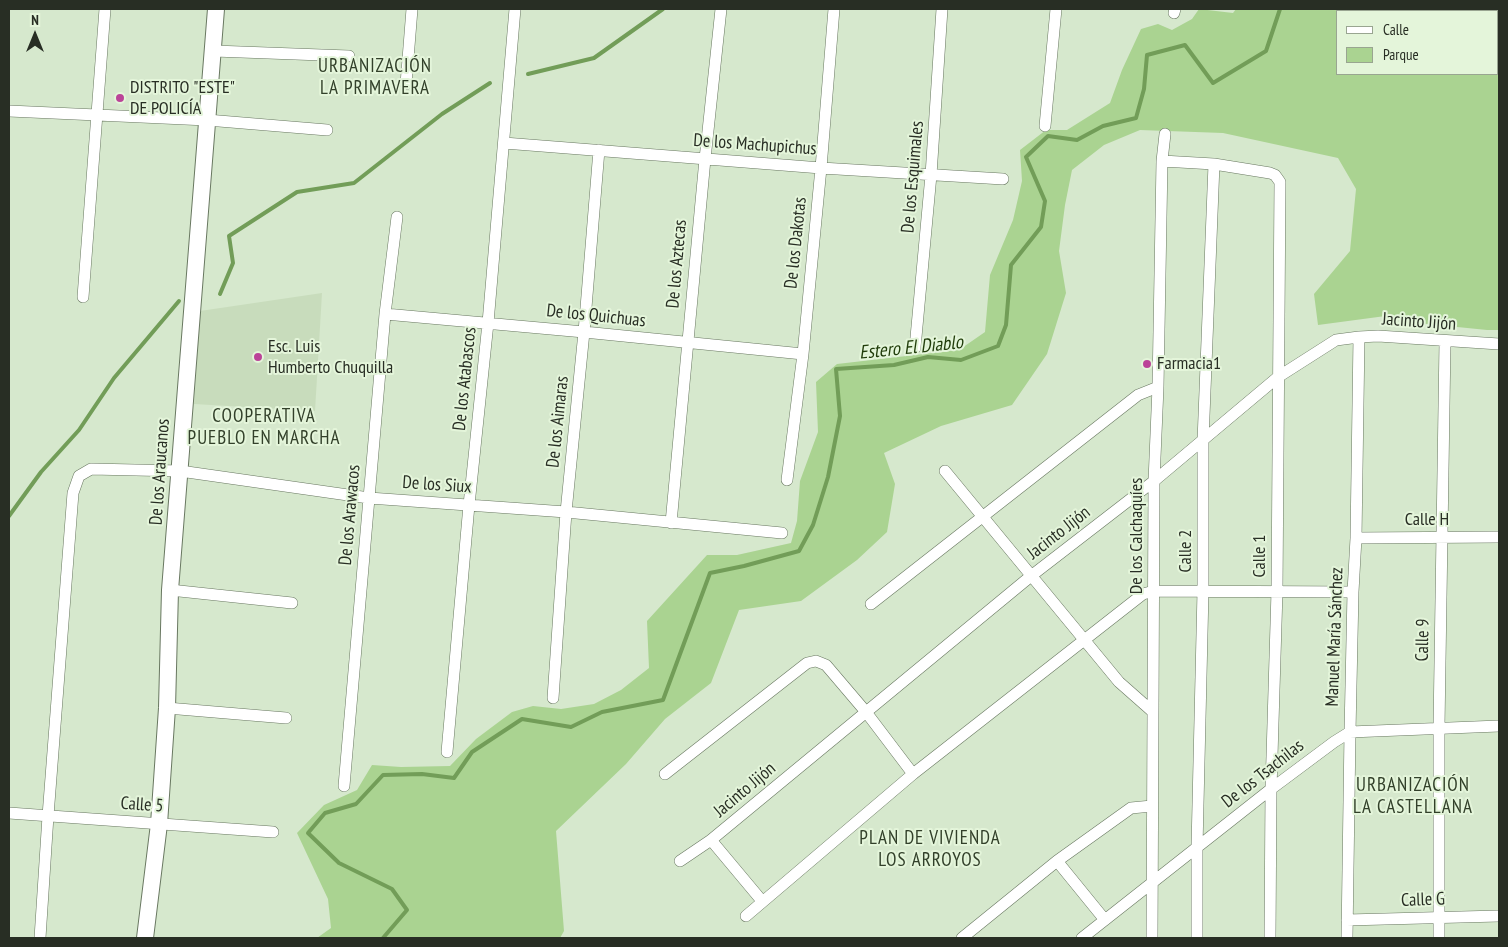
<!DOCTYPE html>
<html>
<head>
<meta charset="utf-8">
<style>
	body { margin:0 }
	#map { position:relative; width:1508px; height:947px; overflow:hidden; background:#d6e8cd; font-family:"PT Sans Narrow",sans-serif }
	canvas { display:block }
	.frame { position:absolute; inset:0; border:10px solid #282e24; pointer-events:none }
	.legend { position:absolute; left:1336px; top:10px; width:162px; height:65px; box-sizing:border-box; background:#e4f5da; border:1px solid #99a591; margin:0; padding:6px 9px; list-style:none; font-size:15px; color:#282e24 }
	.legend li { display:flex; align-items:center; gap:10px; height:25px }
	.legend b { width:25px; border:1px solid #99a591 }
	.north { position:absolute; left:10px; top:10px; width:50px; height:50px; -webkit-text-stroke:4px #e4f5da; paint-order:stroke; rotate:0deg; font-size:14px; font-weight:700; line-height:20px; text-align:center; color:#282e24 }
	.north::after { content:''; display:block; margin:auto; width:18px; height:22px; background:#282e24; clip-path:polygon(50% 0,100% 100%,50% 72%,0 100%) }
</style>
</head>
<body>
<div id="map">
<canvas width="1508" height="947"></canvas>
<div class="frame"></div>
<ul class="legend">
<li><b style="height:6px;background:#fff"></b>Calle</li>
<li><b style="height:14px;background:#aad391"></b>Parque</li>
</ul>
<div class="north">N</div>
</div>
<script>
const ctx = document.querySelector('canvas').getContext('2d');
ctx.lineJoin = 'round';
function fill(path, color) { ctx.fillStyle = color; ctx.fill(path, 'evenodd'); }
const poly = rows => new Path2D(rows.map(r => 'M' + r).join(''));
function trace(path, color, width, dash) { ctx.strokeStyle = color; ctx.lineWidth = width; ctx.lineCap = dash ? 'butt' : 'round'; ctx.setLineDash(dash || []); ctx.stroke(path); }
function drawText(font, color, halo, rows, align = 'center') {
  ctx.font = font + ' "PT Sans Narrow",sans-serif'; ctx.lineWidth = 4; ctx.setLineDash([]); ctx.textBaseline = 'middle'; ctx.strokeStyle = halo; ctx.fillStyle = color; for (const [text, x, y, turn = 0] of rows) {
    ctx.save(); ctx.translate(x, y); ctx.rotate((+turn || 0) * Math.PI / 180); ctx.textAlign = isNaN(turn) ? turn : align; if (halo) ctx.strokeText(text, 0, 0); ctx.fillText(text, 0, 0); ctx.restore();
  }
}
fill(poly([
	[322,293,315,411,194,404,200,311]
]), '#c8dcbc');
fill(poly([
	[1199,9,1233,13,1236,9,1451,9,1449,11,1337,11,1337,74,1497,74,1497,69,1499,69,1499,330,1487,330,1408,322,1393,315,1318,325,1314,294,1350,251,1356,189,1338,158,1223,133,1140,130,1104,145,1072,170,1065,205,1059,251,1066,293,1047,354,1012,405,941,426,884,453,895,484,887,532,857,560,801,601,739,610,711,683,665,719,626,764,556,831,564,931,560,938,317,938,331,928,328,899,297,833,324,805,357,790,372,765,401,767,450,766,476,739,512,712,533,706,561,709,594,704,621,690,649,668,647,621,707,555,737,555,791,543,797,521,800,481,818,432,816,382,837,364,959,350,985,332,990,275,1013,220,1022,181,1020,150,1046,130,1067,130,1110,103,1122,70,1141,29,1158,24,1172,30,1192,19]
]), '#aad391');
trace(poly([
	[528,74,594,58,663,9],
	[220,294,233,263,229,236,297,192,354,183,442,114,490,83],
	[9,516,41,472,79,430,114,378,179,301],
	[383,938,407,910,392,889,339,863,308,833,325,813,356,804,383,775,422,774,454,778,472,752,522,719,571,727,602,712,663,700,710,573,744,566,799,551,813,525,828,477,840,416,836,369,894,365,928,357,961,360,998,346,1006,325,1011,265,1041,227,1045,201,1026,157,1048,136,1077,140,1103,126,1136,118,1144,89,1147,55,1185,45,1213,83,1266,51,1280,9]
]), '#729d58', 4);
const street = poly([
	[1174,13,1175,9],
	[214,51,349,56],
	[406,84,412,9],
	[9,111,207,120,327,130],
	[1045,126,1056,9],
	[504,143,821,168,1003,179],
	[1162,161,1214,164,1270,173,1275,175,1280,182,1277,591,1271,789,1270,938],
	[83,297,105,9],
	[385,314,584,332,803,354],
	[915,348,931,175,942,9],
	[945,471,1119,682,1153,712],
	[787,480,803,354,821,168,834,9],
	[671,523,705,159,721,9],
	[1356,538,1499,537],
	[170,590,292,603],
	[871,604,1138,395,1158,387],
	[553,698,566,512,584,332,599,150],
	[167,708,286,718],
	[447,752,469,505,488,323,515,9],
	[665,774,807,663,816,661,826,665,866,712,913,774],
	[344,786,385,314,397,217],
	[9,813,273,832],
	[711,840,762,901],
	[680,861,711,840,1031,576,1154,481,1278,377,1336,340,1359,337,1378,336,1499,344],
	[1057,861,1105,920],
	[746,916,913,774,1143,594,1154,591,1353,592],
	[1347,920,1499,916],
	[40,938,48,816,73,493,79,476,91,469,180,471,369,498,566,512,782,533],
	[962,938,1057,861,1131,808,1152,806],
	[1082,938,1271,789,1334,742,1350,732,1499,726],
	[1152,938,1154,481,1158,387,1162,161,1165,134],
	[1197,938,1197,847,1203,591,1203,441,1214,164],
	[1347,938,1350,732,1353,592,1356,538,1359,337],
	[1439,938,1439,727,1445,342]
]);
const secondary = poly([
	[145,938,159,824,167,708,170,590,216,9]
]);
trace(street, '#687760', 12);
trace(secondary, '#687760', 18);
trace(street, '#fff', 11);
trace(secondary, '#fff', 16);
for (const [x, y, r, color] of [
	[120,98,5,"#bb4398"],
	[258,357,5,"#bb4398"],
	[1147,364,5,"#bb4398"]
]) { const dot = new Path2D(); dot.arc(x, y, r, 0, 2 * Math.PI); ctx.fillStyle = color; ctx.fill(dot); trace(dot, '#e4f5da', 2); }
drawText('18px', '#282e24', '#e4f5da', [
	["DISTRITO \"ESTE\"",130,88],
	["DE POLICÍA",130,109],
	["Esc. Luis",268,347],
	["Humberto Chuquilla",268,368],
	["Farmacia1",1157,364]
], 'left');
drawText('18px', '#282e24', '#e4f5da', [
	["De los Machupichus",755,145,4],
	["De los Esquimales",913,177,-85],
	["De los Dakotas",796,243,-84],
	["De los Aztecas",677,264,-85],
	["De los Quichuas",596,316,6],
	["Jacinto Jijón",1419,322,4],
	["De los Atabascos",465,379,-84],
	["De los Aimaras",558,422,-84],
	["De los Araucanos",160,472,-86],
	["De los Siux",437,485,4],
	["De los Arawacos",350,515,-85],
	["Calle H",1427,520],
	["Jacinto Jijón",1059,533,-38],
	["De los Calchaquíes",1137,536,-90],
	["Calle 2",1186,551,-90],
	["Calle 1",1260,556,-90],
	["Manuel María Sánchez",1335,637,-88],
	["Calle 9",1423,640,-89],
	["De los Tsachilas",1263,774,-38],
	["Jacinto Jijón",745,790,-40],
	["Calle 5",142,805,4],
	["Calle G",1423,900,-2]
]);
ctx.letterSpacing = '1px';
drawText('19px', '#32402a', '#e4f5da', [
	["URBANIZACIÓN",375,67],
	["LA PRIMAVERA",375,89],
	["COOPERATIVA",264,417],
	["PUEBLO EN MARCHA",264,439],
	["URBANIZACIÓN",1413,786],
	["LA CASTELLANA",1413,808],
	["PLAN DE VIVIENDA",930,839],
	["LOS ARROYOS",930,861]
]);
ctx.letterSpacing = '0px';
drawText('italic 19px', '#213d0b', '#e4f5da', [
	["Estero El Diablo",911,348,-6]
]);
</script>
</body>
</html>
